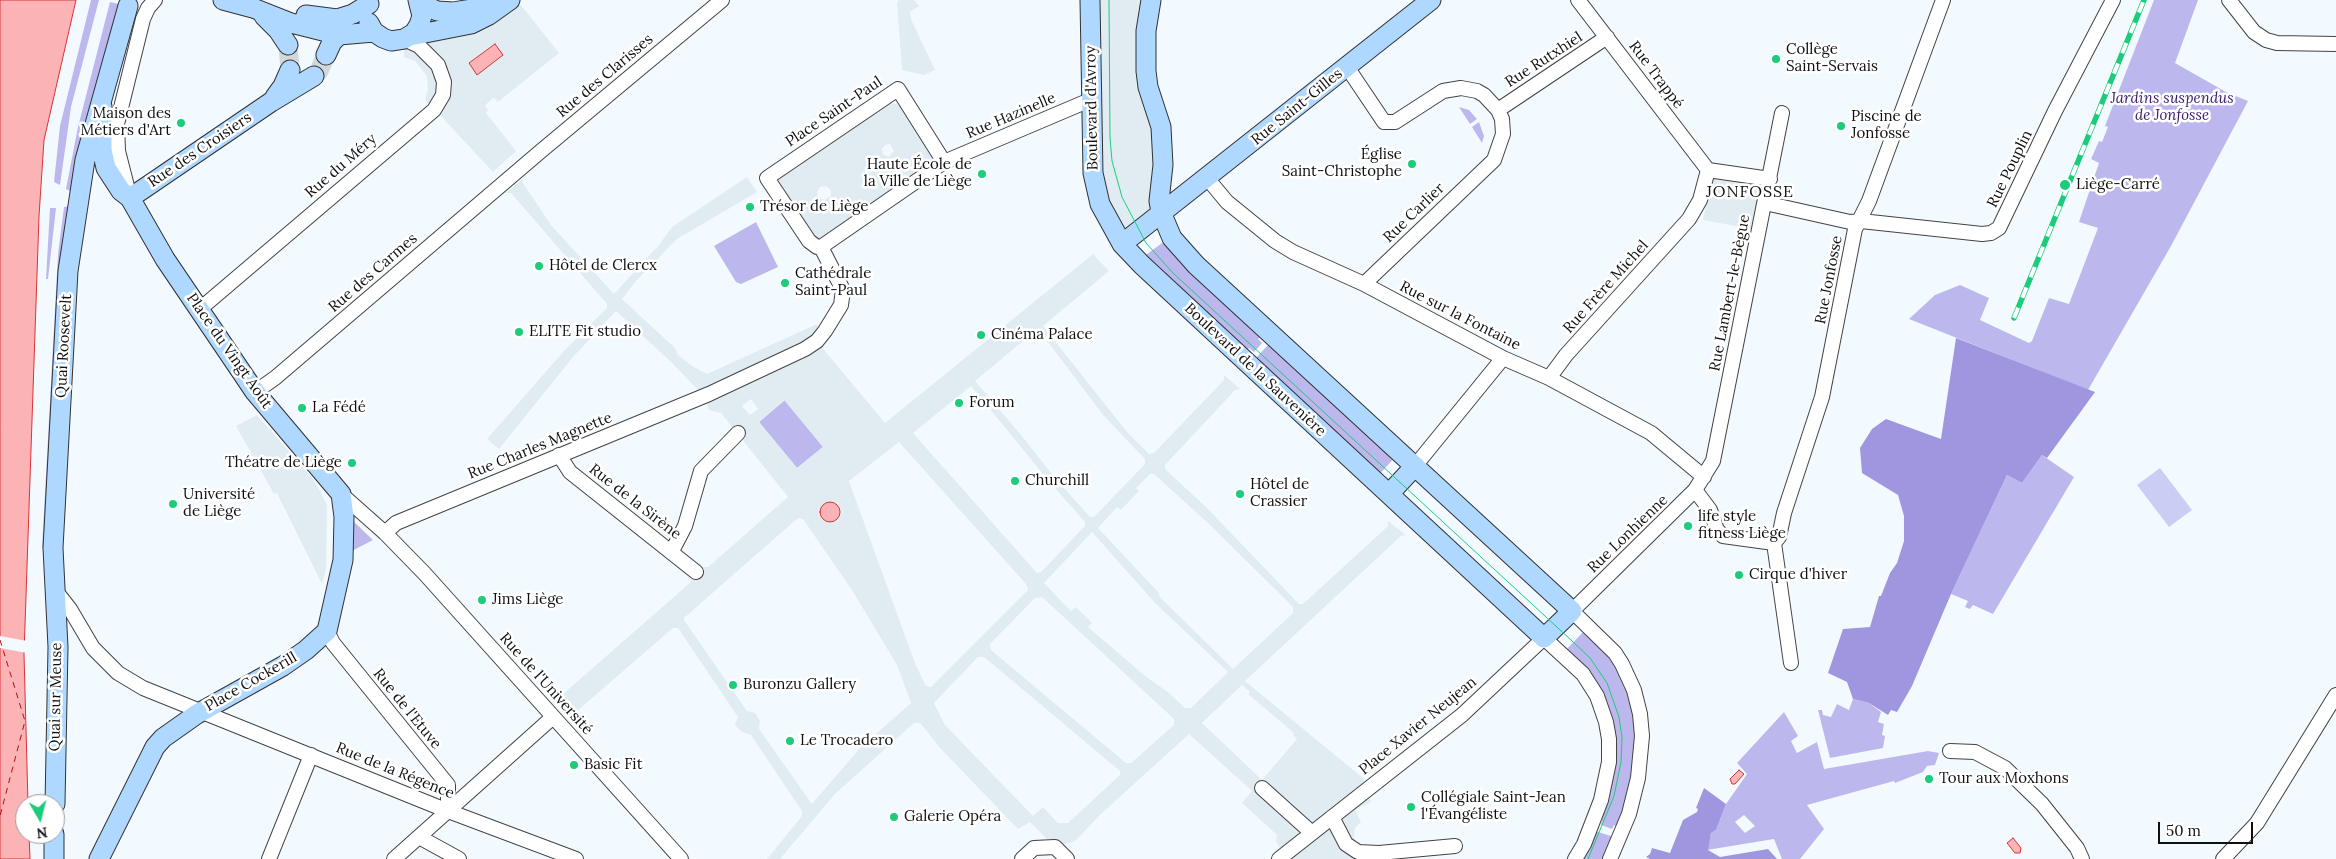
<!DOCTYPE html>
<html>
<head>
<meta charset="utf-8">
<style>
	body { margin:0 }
	#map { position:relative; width:2336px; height:859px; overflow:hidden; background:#f3faff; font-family:Lora,serif }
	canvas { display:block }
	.north { position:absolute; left:15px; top:794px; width:50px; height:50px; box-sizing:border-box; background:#fff; border:1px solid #9f9f9f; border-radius:50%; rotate:172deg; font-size:14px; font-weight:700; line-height:20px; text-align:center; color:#101010 }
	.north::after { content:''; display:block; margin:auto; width:18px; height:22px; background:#1ccc7b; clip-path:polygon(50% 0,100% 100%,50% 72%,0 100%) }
	.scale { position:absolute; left:2158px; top:822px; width:95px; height:22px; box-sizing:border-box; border:2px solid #101010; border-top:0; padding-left:6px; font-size:15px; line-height:18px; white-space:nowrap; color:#101010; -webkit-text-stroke:4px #fff; paint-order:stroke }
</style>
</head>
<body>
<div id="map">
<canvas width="2336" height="859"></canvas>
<div class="north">N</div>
<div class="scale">50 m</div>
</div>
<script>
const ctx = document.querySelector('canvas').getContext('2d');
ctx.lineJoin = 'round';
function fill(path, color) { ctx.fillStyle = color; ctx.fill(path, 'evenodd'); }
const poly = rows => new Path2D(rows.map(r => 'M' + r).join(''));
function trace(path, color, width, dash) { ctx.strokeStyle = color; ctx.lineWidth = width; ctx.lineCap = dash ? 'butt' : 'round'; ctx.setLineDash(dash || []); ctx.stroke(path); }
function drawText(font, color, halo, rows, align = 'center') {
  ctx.font = font + ' Lora,serif'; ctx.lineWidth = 5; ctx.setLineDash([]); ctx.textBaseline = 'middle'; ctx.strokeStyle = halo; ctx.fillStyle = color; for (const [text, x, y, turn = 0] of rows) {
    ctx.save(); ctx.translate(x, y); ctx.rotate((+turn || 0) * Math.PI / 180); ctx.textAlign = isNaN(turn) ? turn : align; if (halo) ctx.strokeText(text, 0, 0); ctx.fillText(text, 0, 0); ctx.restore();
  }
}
fill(poly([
	[91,0,99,0,71,107,60,185,54,182,60,126],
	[2154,0,2198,0,2175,63,2226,92,2248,101,2171,246,2088,390,1909,319,1935,295,1960,285,1989,298,1980,320,2029,343,2032,341,2049,298,2069,304,2098,228,2079,222,2099,163,2091,159,2099,141,2102,142,2108,127,2105,126],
	[110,2,119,4,72,192,66,189,78,127],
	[1459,107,1469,110,1477,119,1470,124],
	[1479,122,1484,136,1482,143,1472,127],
	[70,206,45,548,42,548,58,254,64,207],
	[50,208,56,208,48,279,46,279],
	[756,222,778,267,741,284,736,282,714,246],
	[1169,238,1265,331,1258,339,1262,343,1254,352,1249,348,1241,355,1139,260],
	[1269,344,1398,454,1375,479,1254,360],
	[785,400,823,447,797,468,759,422],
	[2042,455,2074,477,1993,614,1973,605,1970,609,1965,607,1968,601,1951,594,2007,475,2022,483],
	[353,521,373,540,350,552],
	[1588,627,1621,664,1641,736,1622,828,1614,825,1612,829,1601,825,1602,820,1596,818,1607,722,1563,653],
	[1853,699,1869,703,1881,712,1878,722,1884,724,1882,735,1885,736,1883,748,1830,758,1818,710,1822,710,1823,715,1831,717,1837,704,1849,710],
	[1784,712,1798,736,1791,741,1797,753,1817,742,1824,769,1928,751,1939,753,1935,765,1927,766,1923,772,1895,783,1894,781,1807,805,1824,829,1800,859,1782,859,1774,839,1707,850,1711,833,1716,830,1726,804,1747,774,1737,763],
	[1744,815,1755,826,1745,833,1735,822],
	[1595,831,1614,837,1609,859,1576,859]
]), '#bcb8ed');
fill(poly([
	[1956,338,2095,392,2047,458,2042,455,2022,483,2007,475,1951,594,1912,686,1897,712,1891,710,1888,715,1869,703,1853,699,1847,682,1828,673,1843,629,1870,627,1879,596,1881,596,1890,573,1897,563,1904,541,1904,516,1898,495,1862,473,1860,448,1872,429,1886,419,1941,439],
	[1704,788,1726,804,1716,830,1711,833,1708,850,1720,857,1768,849,1777,859,1650,859,1646,857,1650,854,1652,848,1670,853,1683,820,1697,812,1698,809,1696,808]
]), '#a096df');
fill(poly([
	[2160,468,2192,510,2169,527,2137,485]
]), '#cbcef4');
fill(poly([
	[899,0,914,0,919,6,910,12,911,19,935,70,924,75,902,70,897,3],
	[1090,0,1145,0,1148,87,1159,201,1122,244,1100,204],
	[521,5,559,53,498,102,494,98,485,105,488,110,486,113,516,151,493,172,425,99,428,90,427,76,415,61,404,57,404,51,405,46,506,14],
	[889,102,899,105,934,161,820,240,815,240,779,186,779,178],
	[890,144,894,151,888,157,883,154,882,149,885,145],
	[826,186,831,190,831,196,824,200,818,197,817,192,820,187],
	[1713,172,1763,181,1752,229,1703,220],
	[747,177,757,192,677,239,636,281,622,299,675,348,678,355,692,366,707,374,817,324,824,350,885,423,1093,254,1109,271,1043,326,1127,432,1149,454,1154,453,1224,380,1224,375,1240,389,1235,390,1211,416,1165,465,1165,469,1206,507,1299,604,1303,604,1388,526,1388,521,1406,535,1401,536,1245,681,1363,778,1371,802,1355,810,1361,822,1355,828,1354,836,1358,852,1352,859,1279,859,1284,856,1276,841,1277,835,1242,803,1252,791,1189,734,1100,815,1075,841,1055,847,1030,822,1018,829,941,749,920,723,914,723,835,794,780,859,767,859,802,816,802,811,751,735,742,732,735,725,738,717,678,628,673,628,569,718,555,701,691,582,691,576,702,567,708,567,788,497,721,413,709,410,704,396,671,362,616,311,573,357,499,449,487,439,564,351,607,308,607,304,511,193,505,193,523,179,523,183,551,225,614,294,659,245,672,227],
	[1039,330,1103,415,1145,459,1145,464,1094,517,1090,517,1055,478,1022,436,975,381,1017,346],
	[971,386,1047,479,1085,522,1085,526,1041,572,1037,573,913,433],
	[751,399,758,409,750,415,742,406],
	[784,400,823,447,797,468,759,422],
	[899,442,1026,584,1028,590,931,687,926,686,916,666,849,481],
	[1150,474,1154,474,1209,524,1293,607,1293,613,1233,669,1158,595,1160,594,1098,528,1117,507,1121,510,1139,491,1136,488],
	[798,518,803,519,852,590,897,665,911,703,860,748,812,804,759,729,760,721,755,713,747,711,684,620,684,618],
	[1092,532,1155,603,1228,672,1191,708,1185,708,1169,693,1144,675,1088,627,1092,623,1076,607,1071,611,1044,583],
	[1042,597,1174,719,1174,725,1131,763,1126,763,991,650,990,644,1035,598],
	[978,657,984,657,1120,771,1120,775,1068,823,1058,823,1043,807,1033,816,945,725,934,703],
	[1242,685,1250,692,1248,694,1294,733,1293,735,1297,739,1262,780,1202,723],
	[257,415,314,480,327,505,326,569,322,584,277,493,274,494,236,426]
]), '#e0ecf1');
const water = poly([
	[0,0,76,0,44,140,39,216,24,654,28,804,25,804,25,834,29,834,30,859,0,859,0,0],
	[495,44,503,55,477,75,469,63,495,44],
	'820 512a10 10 0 1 1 20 0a10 10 0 1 1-20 0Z',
	[1739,770,1744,774,1735,784,1732,784,1730,779,1739,770],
	[2013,838,2021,848,2020,853,2015,853,2007,843,2013,838]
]);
fill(water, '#fbb3b6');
trace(water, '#d83436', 1);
fill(poly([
	[0,636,27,641,27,653,0,648]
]), '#f3faff');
trace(poly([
	[0,640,25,721,0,816]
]), '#ad120e', 1, [6, 5]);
trace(poly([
	[288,45,290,70],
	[314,76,319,71,326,55]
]), '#d1d7db', 19, [19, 9]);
const street = poly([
	[1578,0,1708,170],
	[2229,0,2254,32,2266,40,2277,43,2336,44],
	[1347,67,1384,122,1395,122,1443,91,1461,88,1477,91,1484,95,1498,110,1502,119,1503,134,1494,160,1364,284],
	[1498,110,1607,37],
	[944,162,898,89,767,178,809,241,817,247,821,247,944,162,1090,100],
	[1708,170,1770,179],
	[1207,178,1227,202,1275,241,1293,252,1364,284,1503,358,1549,378,1651,433,1704,477],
	[130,198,118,151,117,124,143,19,148,8,155,0],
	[1765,203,1850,222,1861,221,1982,234,1991,233,1999,228,2055,111,2113,0],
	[200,309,434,110,443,95,444,82,438,65,419,46,404,39],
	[1549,378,1566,355,1689,219,1700,200,1708,170],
	[255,392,275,378,541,151,722,0],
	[559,455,570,472,696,572],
	[1415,466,1503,358],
	[1695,490,1710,510,1717,530,1723,536,1774,543],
	[341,494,385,533,425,574,681,859],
	[385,533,396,523,709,394,805,349,817,341,825,331,841,305,843,290,821,247],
	[1774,543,1779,537,1784,513,1822,397,1855,229,1869,201,1943,0],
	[1774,543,1791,663],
	[672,551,685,526,701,471,738,433],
	[55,590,70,609,93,648,118,673,143,688,448,811,576,859],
	[327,631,333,643,448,785,448,811],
	[1950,751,1975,752,2005,768,2042,804,2077,848,2082,859],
	[1262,788,1312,833],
	[1332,817,1346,844,1358,852,1379,853,1455,846],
	[419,837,459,859],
	[269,859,311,755],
	[394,859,553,717],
	[1022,859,1034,848,1055,847,1067,859],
	[1279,859,1462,715,1544,638,1583,674,1597,696,1606,722,1609,739,1609,762,1601,800,1584,844,1575,859],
	[1610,859,1629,814,1638,778,1642,736,1640,714,1634,690,1622,664,1615,653,1572,611,1695,490,1713,461,1782,113],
	[2223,859,2257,823,2336,695]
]);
const secondary = poly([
	[223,0,253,8,291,23,339,35,374,32],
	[1090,0,1093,173,1100,204,1122,244,1142,265,1544,638,1572,611,1196,265,1172,238,1161,212,1159,201,1163,165,1161,127,1148,87,1146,71,1146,31,1151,0],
	[420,3,437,11,453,12,472,9,493,0],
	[306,15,337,19,353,14,369,4],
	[264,16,278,30,288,45],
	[369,23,374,32,383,38,391,41,404,39,414,33,419,25,422,16,418,0],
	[410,36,471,24,489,15,510,0],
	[326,55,332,42,339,35],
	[275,97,283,86,290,70],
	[130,198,271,102,314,76],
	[1122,244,1431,0],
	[1389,494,1415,466],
	[55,804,58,647,53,548,68,271,85,160,128,6],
	[54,859,54,834],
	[99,859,155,747,163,738,197,714,283,666,306,650,327,631,343,560,344,517,341,494,255,392,165,259,130,198,121,191,106,168,102,150,102,106]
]);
trace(street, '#434343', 16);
trace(secondary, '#323232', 21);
trace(street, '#fff', 14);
trace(secondary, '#aed8ff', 19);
trace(poly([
	[1109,0,1110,138,1112,161,1122,197,1146,243,1173,273,1571,640,1590,658,1607,683,1619,717,1622,737,1621,762,1614,796,1588,859]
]), '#1ccc7b', 1);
const rail = poly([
	[2014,318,2144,0]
]);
trace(rail, '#1ccc7b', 5.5);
trace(rail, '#fff', 4, [11]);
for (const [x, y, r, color] of [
	[1776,59,5,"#1ccc7b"],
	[181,123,5,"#1ccc7b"],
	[1841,126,5,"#1ccc7b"],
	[1412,164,5,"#1ccc7b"],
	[982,174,5,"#1ccc7b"],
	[2065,185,6,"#1ccc7b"],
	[750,207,5,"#1ccc7b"],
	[539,266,5,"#1ccc7b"],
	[785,283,5,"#1ccc7b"],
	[519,332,5,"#1ccc7b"],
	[981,335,5,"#1ccc7b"],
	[959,403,5,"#1ccc7b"],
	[302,408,5,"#1ccc7b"],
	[352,463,5,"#1ccc7b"],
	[1015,481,5,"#1ccc7b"],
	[1240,494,5,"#1ccc7b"],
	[173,504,5,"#1ccc7b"],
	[1688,526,5,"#1ccc7b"],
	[1739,575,5,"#1ccc7b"],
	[482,600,5,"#1ccc7b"],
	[733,685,5,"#1ccc7b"],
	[790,741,5,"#1ccc7b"],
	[574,765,5,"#1ccc7b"],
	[1929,779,5,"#1ccc7b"],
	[1411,807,5,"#1ccc7b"],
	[894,817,5,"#1ccc7b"]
]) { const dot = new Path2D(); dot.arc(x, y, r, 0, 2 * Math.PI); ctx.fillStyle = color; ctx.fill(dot); trace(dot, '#fff', 2); }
drawText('15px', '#101010', '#fff', [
	["Collège",1786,50],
	["Saint-Servais",1786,67],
	["Maison des",171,114,"right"],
	["Métiers d'Art",171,131,"right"],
	["Piscine de",1851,117],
	["Jonfosse",1851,134],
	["Église",1402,155,"right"],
	["Saint-Christophe",1402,172,"right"],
	["Haute École de",972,165,"right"],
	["la Ville de Liège",972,182,"right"],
	["Liège-Carré",2076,185],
	["Trésor de Liège",760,207],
	["Hôtel de Clercx",549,266],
	["Cathédrale",795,274],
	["Saint-Paul",795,291],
	["ELITE Fit studio",529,332],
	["Cinéma Palace",991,335],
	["Forum",969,403],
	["La Fédé",312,408],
	["Théatre de Liège",342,463,"right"],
	["Churchill",1025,481],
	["Hôtel de",1250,485],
	["Crassier",1250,502],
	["Université",183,495],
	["de Liège",183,512],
	["life style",1698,517],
	["fitness Liège",1698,534],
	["Cirque d'hiver",1749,575],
	["Jims Liège",492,600],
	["Buronzu Gallery",743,685],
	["Le Trocadero",800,741],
	["Basic Fit",584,765],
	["Tour aux Moxhons",1939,779],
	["Collégiale Saint-Jean",1421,798],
	["l'Évangéliste",1421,815],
	["Galerie Opéra",904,817]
], 'left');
drawText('15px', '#101010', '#fff', [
	["Rue Rutxhiel",1544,60,-33],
	["Rue Trappé",1656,75,53],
	["Rue des Clarisses",605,76,-40],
	["Rue Saint-Gilles",1297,107,-39],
	["Boulevard d'Avroy",1092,108,-91],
	["Place Saint-Paul",834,112,-34],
	["Rue Hazinelle",1011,116,-23],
	["Rue des Croisiers",200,150,-34],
	["Rue du Méry",341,166,-41],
	["Rue Pouplin",2010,169,-64],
	["Rue Carlier",1414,213,-44],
	["Rue des Carmes",373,273,-41],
	["Rue Jonfosse",1829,280,-79],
	["Rue Frère Michel",1606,287,-48],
	["Rue Lambert-le-Bègue",1730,293,-79],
	["Rue sur la Fontaine",1460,316,27],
	["Quai Roosevelt",64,346,-87],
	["Place du Vingt Août",229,351,55],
	["Boulevard de la Sauvenière",1255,370,43],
	["Rue Charles Magnette",540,446,-22],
	["Rue de la Sirène",635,502,38],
	["Rue Lonhienne",1628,534,-44],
	["Place Cockerill",251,682,-30],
	["Rue de l'Université",546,684,48],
	["Quai sur Meuse",56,697,-89],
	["Rue de l'Etuve",407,709,51],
	["Place Xavier Neujean",1418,726,-39],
	["Rue de la Régence",395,771,22]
]);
drawText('italic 15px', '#3a1a6e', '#fff', [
	["Jardins suspendus",2172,99],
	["de Jonfosse",2172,116]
]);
ctx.letterSpacing = '1px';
drawText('16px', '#101010', '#fff', [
	["JONFOSSE",1750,192]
]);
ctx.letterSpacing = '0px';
</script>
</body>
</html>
